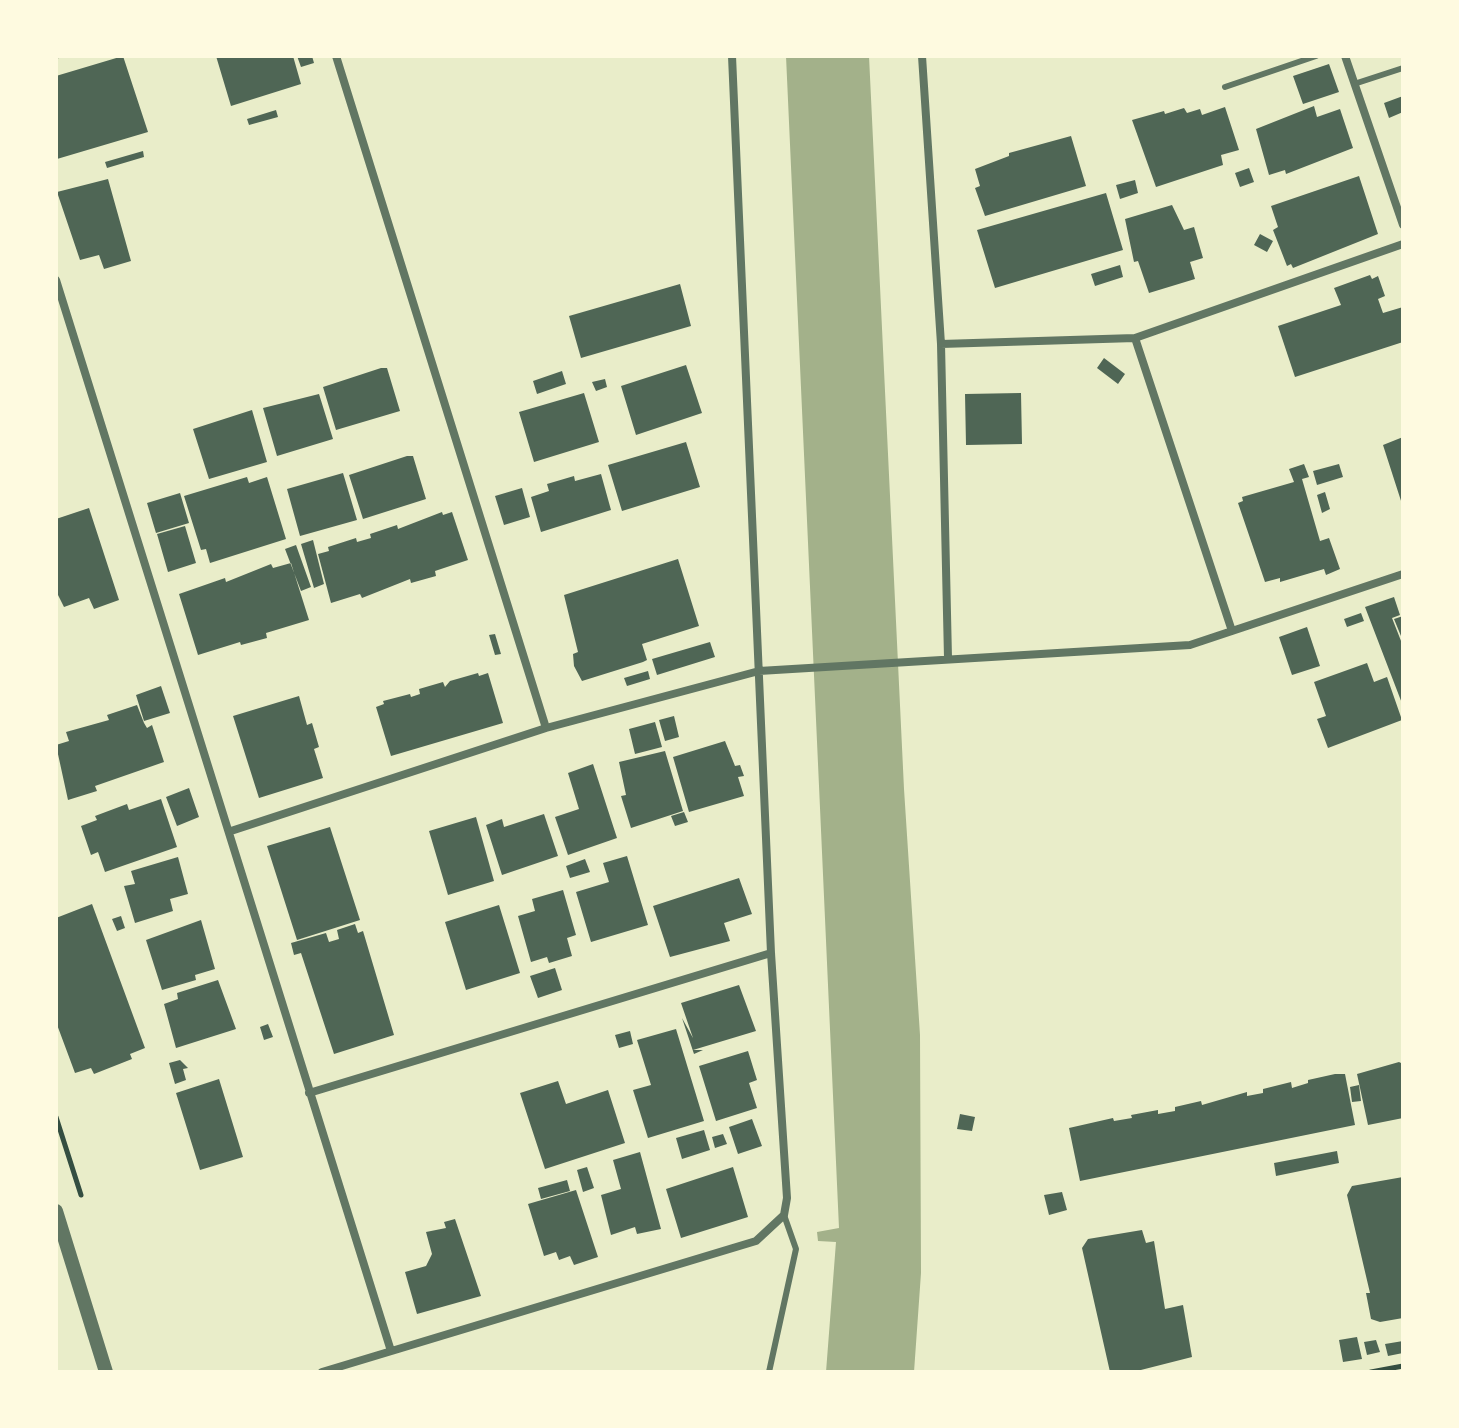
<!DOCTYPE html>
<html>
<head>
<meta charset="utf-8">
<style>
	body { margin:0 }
	#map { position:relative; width:1459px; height:1428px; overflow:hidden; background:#e9edc9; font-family:"PT Sans Narrow",sans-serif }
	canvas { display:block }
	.frame { position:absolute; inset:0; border:58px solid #fefae0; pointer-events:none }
</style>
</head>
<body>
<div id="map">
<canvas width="1459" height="1428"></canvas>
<div class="frame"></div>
</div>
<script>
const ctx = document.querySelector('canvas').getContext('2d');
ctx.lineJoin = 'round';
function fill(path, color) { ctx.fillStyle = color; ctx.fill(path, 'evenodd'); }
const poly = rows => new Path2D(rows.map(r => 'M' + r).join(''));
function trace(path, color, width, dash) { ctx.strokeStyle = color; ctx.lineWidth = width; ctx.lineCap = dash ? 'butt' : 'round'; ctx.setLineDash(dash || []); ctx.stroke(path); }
fill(poly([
	[786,56,869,56,904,789,920,1035,921,1273,914,1372,826,1372,836,1242,818,1241,817,1232,839,1228]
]), '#a3b18a');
fill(poly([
	[123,56,148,132,57,159,56,76],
	[216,56,293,56,301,84,231,106],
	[297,56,312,56,314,63,301,67],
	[1329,64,1339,92,1303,104,1293,76],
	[1403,96,1403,112,1389,118,1384,103],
	[1314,106,1317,117,1340,109,1353,148,1286,174,1285,170,1269,175,1256,129],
	[1225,107,1239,150,1221,155,1223,165,1156,187,1132,120,1164,111,1165,114,1184,108,1187,113,1200,109,1202,115],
	[276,110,278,117,249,125,247,119],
	[1071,136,1086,186,985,216,975,188,980,186,975,169,1009,156,1009,153],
	[143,151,144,157,107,168,105,162],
	[1249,168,1254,182,1240,187,1235,173],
	[1359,176,1378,234,1293,268,1291,264,1287,266,1273,230,1278,227,1271,206],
	[108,179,131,261,104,269,99,255,80,260,57,192],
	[1135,180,1138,193,1120,199,1116,185],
	[1106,193,1123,250,995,288,977,230],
	[1172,205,1184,230,1194,227,1203,258,1190,262,1195,279,1149,293,1138,261,1134,262,1125,219],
	[1260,234,1273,241,1267,252,1254,245],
	[1120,265,1123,277,1095,286,1091,274],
	[1370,275,1372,279,1378,276,1385,296,1378,299,1383,313,1403,307,1403,342,1295,377,1278,326,1341,305,1334,288],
	[680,284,691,326,581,358,569,316],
	[1104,358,1125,374,1118,384,1097,368],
	[686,365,702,413,636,435,621,386],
	[381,368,387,368,400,411,336,430,323,387],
	[562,371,566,384,537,394,533,381],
	[605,379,607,387,596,391,592,382],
	[584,393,599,442,534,462,519,412],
	[1021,393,1022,444,966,445,965,394],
	[319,394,333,439,277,456,263,408],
	[252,410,267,462,209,479,193,429],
	[1403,437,1403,504,1402,504,1383,445],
	[686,442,700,487,622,511,608,465],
	[407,456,413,456,426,499,363,519,349,475],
	[1304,464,1309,477,1302,479,1320,541,1329,538,1340,569,1326,575,1324,569,1280,582,1280,578,1265,582,1238,503,1243,501,1242,497,1294,482,1289,469],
	[1339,464,1343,477,1317,485,1313,471],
	[343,473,357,520,300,536,287,489],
	[601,474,611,510,541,532,531,497,549,491,547,484,574,476,575,481],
	[247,477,249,483,267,477,286,539,210,563,206,549,201,550,184,496],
	[522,488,530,517,504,525,495,496],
	[1325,492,1330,509,1322,513,1317,495],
	[180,493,189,523,156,533,147,503],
	[89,508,119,600,94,609,89,598,64,607,56,591,56,519],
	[442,512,443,515,452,512,468,560,435,571,436,576,411,583,410,579,362,598,360,594,331,603,318,554,329,551,328,547,356,538,357,542,371,538,370,534,397,525,398,529],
	[185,526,196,563,168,572,157,534],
	[313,540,324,584,314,588,301,544],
	[296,545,311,587,301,591,285,549],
	[678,559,699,626,642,644,647,660,643,662,582,681,574,666,573,654,578,652,564,595],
	[291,563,309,620,266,633,267,638,241,645,240,642,198,655,179,594,225,578,226,582,271,564,273,568],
	[1394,597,1400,615,1392,618,1403,646,1403,706,1365,607],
	[1361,613,1364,621,1347,627,1344,619],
	[1403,616,1403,641,1394,619],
	[1307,627,1320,666,1292,675,1279,637],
	[495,634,501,654,495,655,489,635],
	[710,642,715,657,657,675,652,659],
	[1367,663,1374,682,1387,677,1402,720,1328,748,1317,719,1326,716,1314,682],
	[648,671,650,679,627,686,624,678],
	[478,673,479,676,488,673,503,723,391,756,376,707,384,704,383,701,410,694,411,697,420,694,419,689,443,682,445,687,450,681],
	[161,686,170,713,144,721,136,695],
	[299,696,307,725,312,723,319,747,314,749,323,778,259,798,233,716],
	[137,705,144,723,147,728,152,725,164,762,95,786,97,791,68,800,56,745,69,741,66,732,109,720,107,715],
	[674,716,679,737,665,741,659,720],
	[655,722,662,747,635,754,629,729],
	[725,741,735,766,740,765,744,776,738,777,744,796,689,812,673,757],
	[665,751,683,811,631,828,621,796,626,795,619,762],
	[593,764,617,838,568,855,555,817,579,809,568,773],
	[189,788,199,817,177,826,166,797],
	[161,799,177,847,105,872,98,852,91,855,81,826,97,820,95,816,127,804,129,810],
	[684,812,688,822,675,826,671,816],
	[544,814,558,856,502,875,486,825,502,819,504,827],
	[476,817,494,881,448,895,429,831],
	[330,827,360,920,297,940,267,846],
	[627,856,648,925,591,942,576,892,609,882,603,863],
	[178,857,188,894,170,899,173,911,135,923,124,886,135,884,131,871],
	[585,859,590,872,570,878,566,866],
	[739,878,752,914,724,923,730,941,670,957,653,906],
	[563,890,576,935,567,938,572,956,549,963,547,957,531,962,518,916,535,911,532,899],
	[92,904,145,1048,130,1054,132,1059,94,1074,91,1068,75,1073,56,1022,56,918],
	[499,905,520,973,466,990,445,922],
	[121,916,125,928,117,931,112,919],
	[201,920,215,969,195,975,196,980,162,990,146,940],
	[355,924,358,933,363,931,394,1035,334,1054,301,953,294,955,291,943,326,933,329,942,339,939,337,930],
	[555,968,562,990,538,998,530,976],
	[218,980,236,1029,176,1048,164,1004,178,999,177,993],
	[739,985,756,1031,693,1050,703,1050,694,1054,682,1018,693,1038,681,1003],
	[268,1024,273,1037,264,1040,260,1027],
	[676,1029,704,1121,648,1138,633,1090,651,1085,637,1040],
	[630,1031,633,1044,619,1048,615,1035],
	[748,1051,757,1080,749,1083,757,1108,716,1121,699,1066],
	[180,1060,188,1068,183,1069,186,1080,175,1084,169,1063],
	[1399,1062,1403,1064,1403,1118,1368,1125,1357,1074],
	[1335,1074,1345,1074,1355,1125,1080,1181,1069,1128,1113,1118,1114,1121,1132,1118,1131,1115,1158,1110,1158,1114,1175,1111,1175,1107,1201,1101,1202,1105,1247,1092,1247,1096,1263,1093,1263,1089,1291,1082,1292,1088,1308,1083,1308,1080],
	[219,1079,243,1157,200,1170,176,1093],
	[558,1081,566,1104,608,1090,625,1143,545,1169,520,1093],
	[1359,1085,1361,1101,1352,1102,1350,1087],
	[960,1114,975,1117,972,1131,957,1129],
	[752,1119,762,1146,738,1154,729,1127],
	[704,1130,710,1150,682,1159,676,1138],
	[723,1134,727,1144,715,1148,712,1137],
	[1337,1151,1339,1163,1276,1176,1274,1163],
	[640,1152,661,1229,637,1234,635,1227,611,1235,601,1195,621,1189,613,1160],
	[587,1167,594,1188,583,1192,577,1170],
	[733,1167,748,1217,681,1238,666,1189],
	[1403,1177,1403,1318,1380,1322,1371,1319,1366,1293,1370,1293,1347,1195,1352,1186],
	[567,1180,570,1191,541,1199,538,1188],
	[576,1190,598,1257,574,1265,570,1256,559,1260,556,1252,544,1256,528,1204],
	[1062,1192,1067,1210,1049,1215,1044,1195],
	[455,1219,481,1296,417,1314,405,1272,426,1266,432,1254,426,1232,446,1228,444,1222],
	[1142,1230,1146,1243,1154,1241,1165,1309,1183,1305,1192,1357,1133,1372,1110,1372,1082,1248,1088,1239],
	[1357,1337,1362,1359,1343,1362,1339,1340],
	[1376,1340,1380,1352,1367,1355,1364,1342],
	[1403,1341,1403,1353,1388,1356,1385,1344]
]), '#4f6655');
trace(poly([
	[56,56,57,56],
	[56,1117,81,1195],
	[1371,1372,1403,1366]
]), '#344e41', 5);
trace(poly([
	[1354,84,1403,68],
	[1225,87,1316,56],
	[769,1372,796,1249,784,1215]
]), '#617663', 6);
trace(poly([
	[336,56,546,728],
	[922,56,941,344,948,658],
	[1345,56,1403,225],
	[56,280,391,1351],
	[1135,338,1232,631],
	[941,344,1135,338,1403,244],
	[231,831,546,728,759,671,1190,645,1403,574],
	[309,1093,771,953],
	[322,1372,756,1241,784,1215,787,1198,771,953,732,56]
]), '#617663', 8);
trace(poly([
	[56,1211,106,1372]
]), '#617663', 14);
</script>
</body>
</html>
